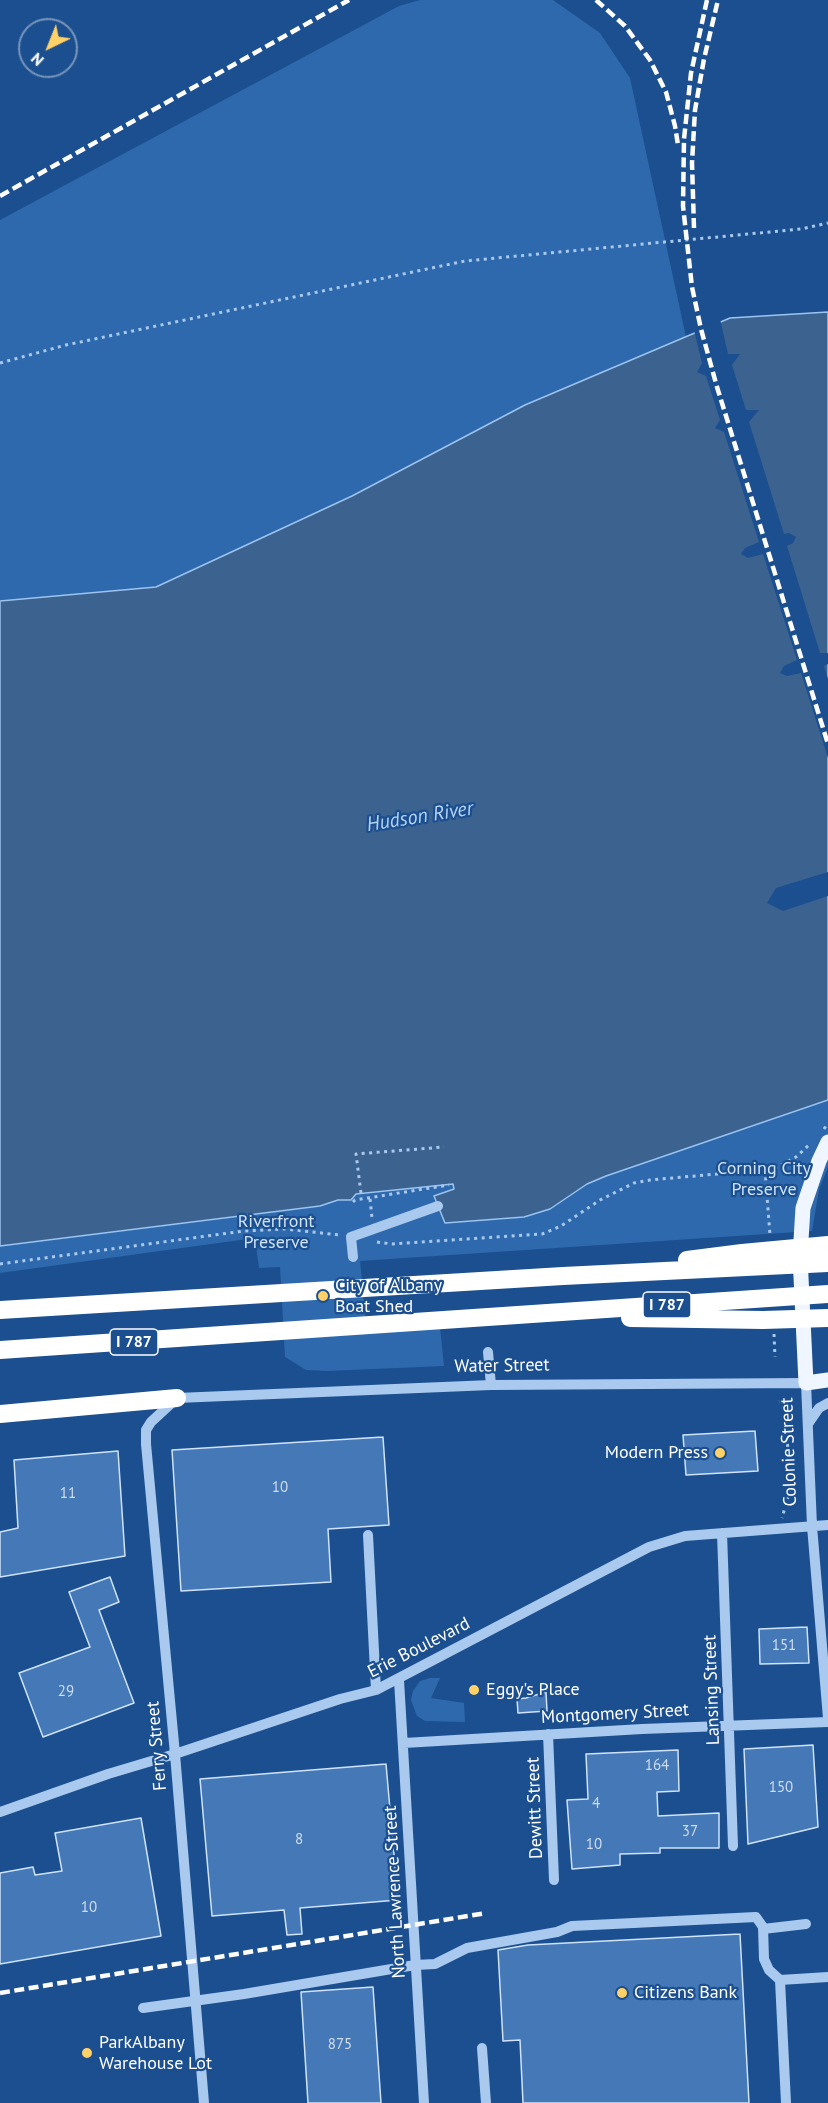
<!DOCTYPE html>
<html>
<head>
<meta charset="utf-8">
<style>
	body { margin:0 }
	#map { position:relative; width:828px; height:2103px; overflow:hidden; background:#1b4f8f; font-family:"PT Sans",sans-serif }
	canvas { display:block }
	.north { position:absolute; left:18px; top:18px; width:60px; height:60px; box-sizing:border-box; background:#1b4f8f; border:2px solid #7695bc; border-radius:50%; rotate:223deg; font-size:16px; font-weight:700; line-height:24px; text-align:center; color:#fff }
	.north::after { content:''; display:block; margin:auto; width:21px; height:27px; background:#ffd166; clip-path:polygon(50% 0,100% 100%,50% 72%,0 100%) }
</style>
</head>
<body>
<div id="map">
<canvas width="828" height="2103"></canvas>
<div class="north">N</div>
</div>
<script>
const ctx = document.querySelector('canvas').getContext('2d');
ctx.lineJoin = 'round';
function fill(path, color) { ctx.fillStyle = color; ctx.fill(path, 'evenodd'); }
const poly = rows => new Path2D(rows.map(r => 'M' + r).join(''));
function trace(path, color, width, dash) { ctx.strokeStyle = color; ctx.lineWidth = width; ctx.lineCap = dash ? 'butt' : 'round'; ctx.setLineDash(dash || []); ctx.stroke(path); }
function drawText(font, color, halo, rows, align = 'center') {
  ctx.font = font + ' "PT Sans",sans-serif'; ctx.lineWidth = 4.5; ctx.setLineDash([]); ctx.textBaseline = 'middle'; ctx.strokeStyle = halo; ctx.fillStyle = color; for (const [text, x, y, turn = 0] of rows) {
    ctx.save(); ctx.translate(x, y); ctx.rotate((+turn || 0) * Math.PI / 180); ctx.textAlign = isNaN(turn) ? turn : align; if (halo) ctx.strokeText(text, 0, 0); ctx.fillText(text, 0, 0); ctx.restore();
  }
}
fill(poly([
	[420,0,553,0,600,33,630,78,686,337,525,405,352,496,156,587,0,601,0,220,399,6],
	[828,1100,828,1167,819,1190,812,1231,360,1261,367,1332,440,1327,444,1366,327,1371,306,1370,285,1357,280,1267,259,1268,255,1238,0,1273,0,1246,320,1206,338,1200,351,1200,355,1194,398,1189,453,1184,455,1189,497,1220,524,1217,550,1209,587,1184,606,1176],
	[430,1678,440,1678,431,1698,464,1703,465,1722,425,1721,417,1716,411,1700,413,1691,420,1681]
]), '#2e69ad');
const water = poly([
	[828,312,828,1100,606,1176,587,1184,550,1209,524,1217,445,1223,434,1196,454,1189,453,1184,356,1194,351,1200,338,1200,320,1206,0,1246,0,601,156,587,352,496,525,405,730,318,828,312]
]);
fill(water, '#3c6290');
trace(water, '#9cc4f0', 1.5);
fill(poly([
	[720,319,728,354,740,354,732,365,746,410,759,410,749,422,784,534,789,533,796,537,793,543,787,546,820,653,828,653,828,664,824,666,828,679,828,758,801,673,787,676,780,673,784,666,797,660,763,554,748,558,741,554,745,548,759,542,724,432,715,428,720,420,706,376,697,372,702,363,694,330],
	[828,872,828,896,783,911,767,903,776,888]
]), '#1b4f8f');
const building = poly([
	[755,1431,758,1471,686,1475,683,1435,755,1431],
	[383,1437,389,1525,328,1529,331,1582,181,1591,172,1450,383,1437],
	[118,1451,125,1556,0,1577,0,1532,18,1528,14,1460,118,1451],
	[110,1577,119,1602,99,1610,134,1703,43,1737,19,1673,90,1647,69,1592,110,1577],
	[807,1627,809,1663,760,1664,759,1629,807,1627],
	[546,1692,547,1711,518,1713,517,1699,526,1698,546,1692],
	[813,1745,818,1827,748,1844,744,1749,813,1745],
	[678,1750,679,1791,657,1792,658,1816,719,1813,719,1848,660,1848,660,1853,620,1854,620,1865,572,1869,567,1800,588,1799,586,1754,678,1750],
	[386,1764,398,1900,300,1908,302,1934,287,1935,284,1910,212,1916,200,1779,386,1764],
	[141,1818,161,1936,0,1964,0,1873,33,1867,35,1875,62,1871,55,1833,141,1818],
	[740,1934,749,2103,523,2103,520,2040,503,2041,498,1950,528,1945,740,1934],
	[373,1987,381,2103,308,2103,301,1992,373,1987]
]);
fill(building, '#4478b7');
trace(building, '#cfe3fa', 1.5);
trace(poly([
	[0,363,66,345,465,261,801,229,828,223],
	[824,1129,828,1123],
	[765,1170,770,1235],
	[361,1193,356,1154,444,1147],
	[370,1199,372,1218],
	[353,1202,355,1200,449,1185],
	[377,1242,392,1244,542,1234,561,1226,600,1200,634,1183,650,1180,773,1169,796,1157,809,1145],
	[0,1264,244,1231,285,1229,340,1235],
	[774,1334,775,1357],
	[780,1400,786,1416,790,1490,782,1518]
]), '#a9c9ee', 3, [3, 4.5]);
trace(poly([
	[353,1257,351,1237,438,1206],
	[488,1352,491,1385],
	[808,1424,819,1408,828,1403],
	[722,1533,733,1846],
	[368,1535,376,1690],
	[399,1680,424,2103],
	[548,1734,554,1880],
	[404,1743,642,1729,828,1722],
	[0,1812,108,1774,175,1754,340,1699,376,1690,649,1547,685,1536,828,1525],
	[763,1929,806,1924],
	[780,1980,828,1977],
	[143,2008,244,1994,415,1965,435,1964,467,1948,557,1932,572,1926,756,1917,763,1927,764,1959,769,1970,780,1980,786,2103],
	[482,2048,486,2103],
	[204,2103,175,1754,146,1444,146,1430,151,1422,177,1398,491,1385,806,1383,812,1526,828,1718]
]), '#a9c9ee', 10);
trace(poly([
	[828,1142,819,1161,803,1208,800,1256,806,1383,828,1380]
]), '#f0f6ff', 15);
trace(poly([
	[687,1260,742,1253,828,1245],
	[0,1310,563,1276,828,1263],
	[630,1318,763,1320,828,1318],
	[0,1350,828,1294],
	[0,1414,177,1398]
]), '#fff', 18);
trace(poly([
	[596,0,625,26,650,60,666,92,675,126,678,145],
	[707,0,691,73,684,139,683,206,692,287,701,329,717,387,828,744],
	[0,196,349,0],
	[694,228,692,163,695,110,704,59,718,0],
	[0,1993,486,1913]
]), '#fff', 4.5, [10, 4.5]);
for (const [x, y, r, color] of [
	[323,1296,6,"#ffd166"],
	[720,1453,6,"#ffd166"],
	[474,1690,6,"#ffd166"],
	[622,1993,6,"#ffd166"],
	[87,2053,6,"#ffd166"]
]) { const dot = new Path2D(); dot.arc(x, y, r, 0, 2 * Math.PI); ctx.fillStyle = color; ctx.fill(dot); trace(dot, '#1b4f8f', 2); }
drawText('15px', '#d0dded', null, [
	["10",280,1488],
	["11",68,1494],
	["151",784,1646],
	["29",66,1692],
	["164",657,1766],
	["150",781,1788],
	["4",596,1804],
	["37",690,1832],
	["8",299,1840],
	["10",594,1845],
	["10",89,1908],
	["875",340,2045]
]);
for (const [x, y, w] of [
	[667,1305,48],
	[134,1342,48]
]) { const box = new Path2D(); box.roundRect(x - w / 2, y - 13, w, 26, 4.5); ctx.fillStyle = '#1b4f8f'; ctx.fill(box); trace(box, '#fff', 1.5); }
drawText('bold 16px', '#fff', null, [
	["I 787",667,1305],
	["I 787",134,1342]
]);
drawText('18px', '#cfe3fa', '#1b4f8f', [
	["Corning City",764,1169],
	["Preserve",764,1190],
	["Riverfront",276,1222],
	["Preserve",276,1243]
]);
drawText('18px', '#fff', '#1b4f8f', [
	["City of Albany",335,1286],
	["Boat Shed",335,1307],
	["Modern Press",708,1453,"right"],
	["Eggy's Place",486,1690],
	["Citizens Bank",634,1993],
	["ParkAlbany",99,2043],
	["Warehouse Lot",99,2064]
], 'left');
drawText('18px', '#fff', '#1b4f8f', [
	["Water Street",502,1366,-1],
	["Colonie Street",789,1452,-92],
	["Erie Boulevard",419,1648,-27],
	["Lansing Street",712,1690,-92],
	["Montgomery Street",615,1714,-3],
	["Ferry Street",157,1746,-95],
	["Dewitt Street",535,1808,-92],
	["North Lawrence Street",395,1892,-93]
]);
drawText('italic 20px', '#b5d3f5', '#1b4f8f', [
	["Hudson River",420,817,-9]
]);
</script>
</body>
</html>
